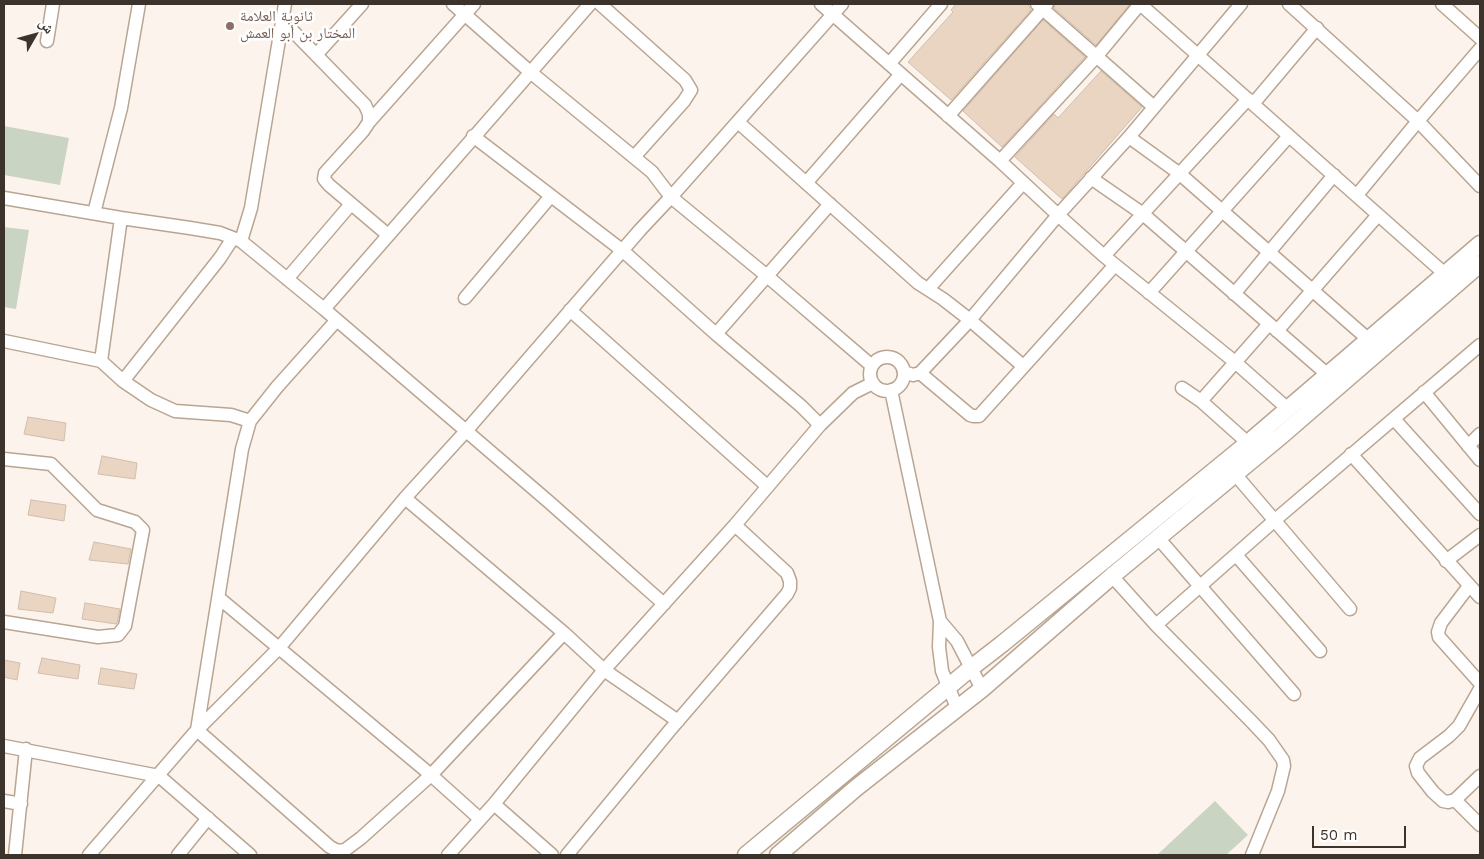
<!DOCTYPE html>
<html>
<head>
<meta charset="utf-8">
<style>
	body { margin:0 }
	#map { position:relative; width:1484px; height:859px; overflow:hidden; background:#fcf4ec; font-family:"Work Sans","Noto Naskh Arabic",sans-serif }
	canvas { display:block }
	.frame { position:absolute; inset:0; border:5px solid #3c342c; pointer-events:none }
	.north { position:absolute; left:10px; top:10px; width:50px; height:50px; -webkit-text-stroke:4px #fff; paint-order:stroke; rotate:52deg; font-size:14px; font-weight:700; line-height:20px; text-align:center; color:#3c342c }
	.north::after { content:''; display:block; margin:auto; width:18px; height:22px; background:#3c342c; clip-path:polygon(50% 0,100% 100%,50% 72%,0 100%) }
	.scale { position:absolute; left:1312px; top:826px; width:94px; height:22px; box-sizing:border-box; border:2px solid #3c342c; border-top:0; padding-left:6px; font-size:15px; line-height:18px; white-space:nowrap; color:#3c342c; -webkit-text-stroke:4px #fff; paint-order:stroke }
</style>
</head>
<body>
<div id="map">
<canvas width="1484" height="859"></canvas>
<div class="frame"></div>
<div class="north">ش</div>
<div class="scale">50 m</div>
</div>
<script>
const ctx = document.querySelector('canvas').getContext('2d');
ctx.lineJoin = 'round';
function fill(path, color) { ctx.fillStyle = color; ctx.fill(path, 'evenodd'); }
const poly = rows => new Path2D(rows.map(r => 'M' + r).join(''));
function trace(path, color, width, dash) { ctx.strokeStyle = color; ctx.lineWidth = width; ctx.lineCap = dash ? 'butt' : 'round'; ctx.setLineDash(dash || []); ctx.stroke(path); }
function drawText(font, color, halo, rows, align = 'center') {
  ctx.font = font + ' "Work Sans","Noto Naskh Arabic",sans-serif'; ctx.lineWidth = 5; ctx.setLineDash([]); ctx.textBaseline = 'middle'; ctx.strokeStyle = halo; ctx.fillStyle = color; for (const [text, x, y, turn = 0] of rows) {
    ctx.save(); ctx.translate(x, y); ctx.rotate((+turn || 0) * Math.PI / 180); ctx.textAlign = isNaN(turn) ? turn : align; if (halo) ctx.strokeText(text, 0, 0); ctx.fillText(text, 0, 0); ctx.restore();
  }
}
fill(poly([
	[4,126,69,138,60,185,4,175],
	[4,227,29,230,16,309,4,307],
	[1215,801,1248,835,1226,855,1157,855]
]), '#cad4c2');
const building = poly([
	[956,4,1028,4,1031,10,951,100,908,62,953,12,951,10,956,4],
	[1055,4,1130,4,1096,45,1054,8,1055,4],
	[1043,20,1085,57,1002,147,963,111,1043,20],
	[1101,71,1142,107,1062,199,1015,157,1054,114,1058,118,1101,71],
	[28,417,66,423,64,441,24,434,28,417],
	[102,456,137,463,135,479,98,474,102,456],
	[31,500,66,505,64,521,28,515,31,500],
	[94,542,131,549,128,564,89,560,94,542],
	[21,591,56,598,53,613,18,609,21,591],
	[85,603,120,609,117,623,116,624,82,619,85,603],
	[42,658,80,665,78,679,38,673,42,658],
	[4,660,20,663,17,680,4,677,4,660],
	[101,668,137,674,134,689,98,684,101,668]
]);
fill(building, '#e9d5c1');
trace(building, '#d1bdaa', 1);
const minor = poly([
	[453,4,529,71,652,172,671,197,767,276,872,366],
	[600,4,685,80,691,90,684,101,634,157],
	[821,4,1000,161,1058,215,1104,256,1235,362,1288,409],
	[1037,4,1154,107],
	[1140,4,1445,274],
	[1289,4,1418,121,1480,186],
	[1442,4,1480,38],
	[282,20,365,105,369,114,369,122,363,131,325,173,324,179,329,185,388,235],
	[47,41,53,4],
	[316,55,362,4],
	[889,64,941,4],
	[1253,104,1317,28],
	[948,116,1047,4],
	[369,122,474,4],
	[738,122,918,283,943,299,970,320,1023,366],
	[473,136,623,251,716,334,801,406,820,425],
	[1129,137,1180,174,1369,340],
	[1000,161,1096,57,1140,4],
	[1091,178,1143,214,1328,375],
	[806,183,901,74],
	[1357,195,1418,121,1480,49],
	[4,198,121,218,190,228,220,233,241,241,324,309,549,502,664,604],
	[94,213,121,108,139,4],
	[121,218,101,361,123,381,151,400,175,411,231,415,250,421],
	[241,241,251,208,285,4],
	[1104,256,1248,99],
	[287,279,351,204],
	[928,289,1023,183],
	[1149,293,1289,136],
	[1234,294,1334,175],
	[465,298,551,196],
	[324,309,590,4],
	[570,310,767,486],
	[1277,331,1378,215],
	[716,334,830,204],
	[4,341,101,361],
	'870 374a17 17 0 1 1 34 0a17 17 0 1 1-34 0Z',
	[904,372,913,375,920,373,970,320,1058,215,1129,137,1241,4],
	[920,373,970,415,973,416,979,416,1115,265],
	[123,381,220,258,233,238],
	[1182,388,1201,401,1248,443],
	[891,390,940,621,939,647,942,671,957,708],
	[1424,392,1480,460],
	[1201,401,1269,324],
	[1394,419,1480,514],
	[1468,446,1480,434],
	[1351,454,1480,597],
	[4,459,51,464,97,510,135,522,143,530,125,626,118,635,98,637,4,622],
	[1235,474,1350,609],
	[405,498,564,633,604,670,678,721],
	[1159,539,1294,694],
	[1236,555,1320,651],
	[1446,561,1480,535],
	[1112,576,1156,625,1251,721,1269,740,1283,760,1284,766,1278,791,1252,855],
	[1469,586,1441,623,1438,632,1439,637,1480,683],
	[219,598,431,775,480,819],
	[940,621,957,641,982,689],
	[1156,625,1275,520,1480,345],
	[564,633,431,775,361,838,345,850,338,851,330,847,197,730,279,648,405,498,466,431,640,230,671,197,842,4],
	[1480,689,1459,726,1449,736,1420,758,1416,766,1418,773,1433,792,1443,801,1448,802,1455,800,1480,776],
	[4,746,159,776,250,855],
	[1455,800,1480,825],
	[4,801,21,804],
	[494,804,552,855],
	[15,855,26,749],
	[89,855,197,730,242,449,250,421,277,387,336,321],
	[178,855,208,818],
	[448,855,494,804,604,670,735,525,820,425,853,393,873,383],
	[567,855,670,730,787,594,790,588,790,581,787,573,735,525]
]);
const major = poly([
	[746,855,971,668,1002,644,1248,443,1480,244],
	[778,855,856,788,982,689,1112,576,1281,436,1480,264]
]);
trace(minor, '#b9a592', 15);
trace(major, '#b9a592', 19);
trace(minor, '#fff', 12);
trace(major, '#fff', 16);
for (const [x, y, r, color] of [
	[230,26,5,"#8d6e63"]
]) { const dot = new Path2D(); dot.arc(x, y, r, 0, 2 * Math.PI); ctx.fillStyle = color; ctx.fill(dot); trace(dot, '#fff', 2); }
drawText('15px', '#785e54', '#fff', [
	["ثانوية العلامة",240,17],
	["المختار بن أبو العمش",240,34]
], 'left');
</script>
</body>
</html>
